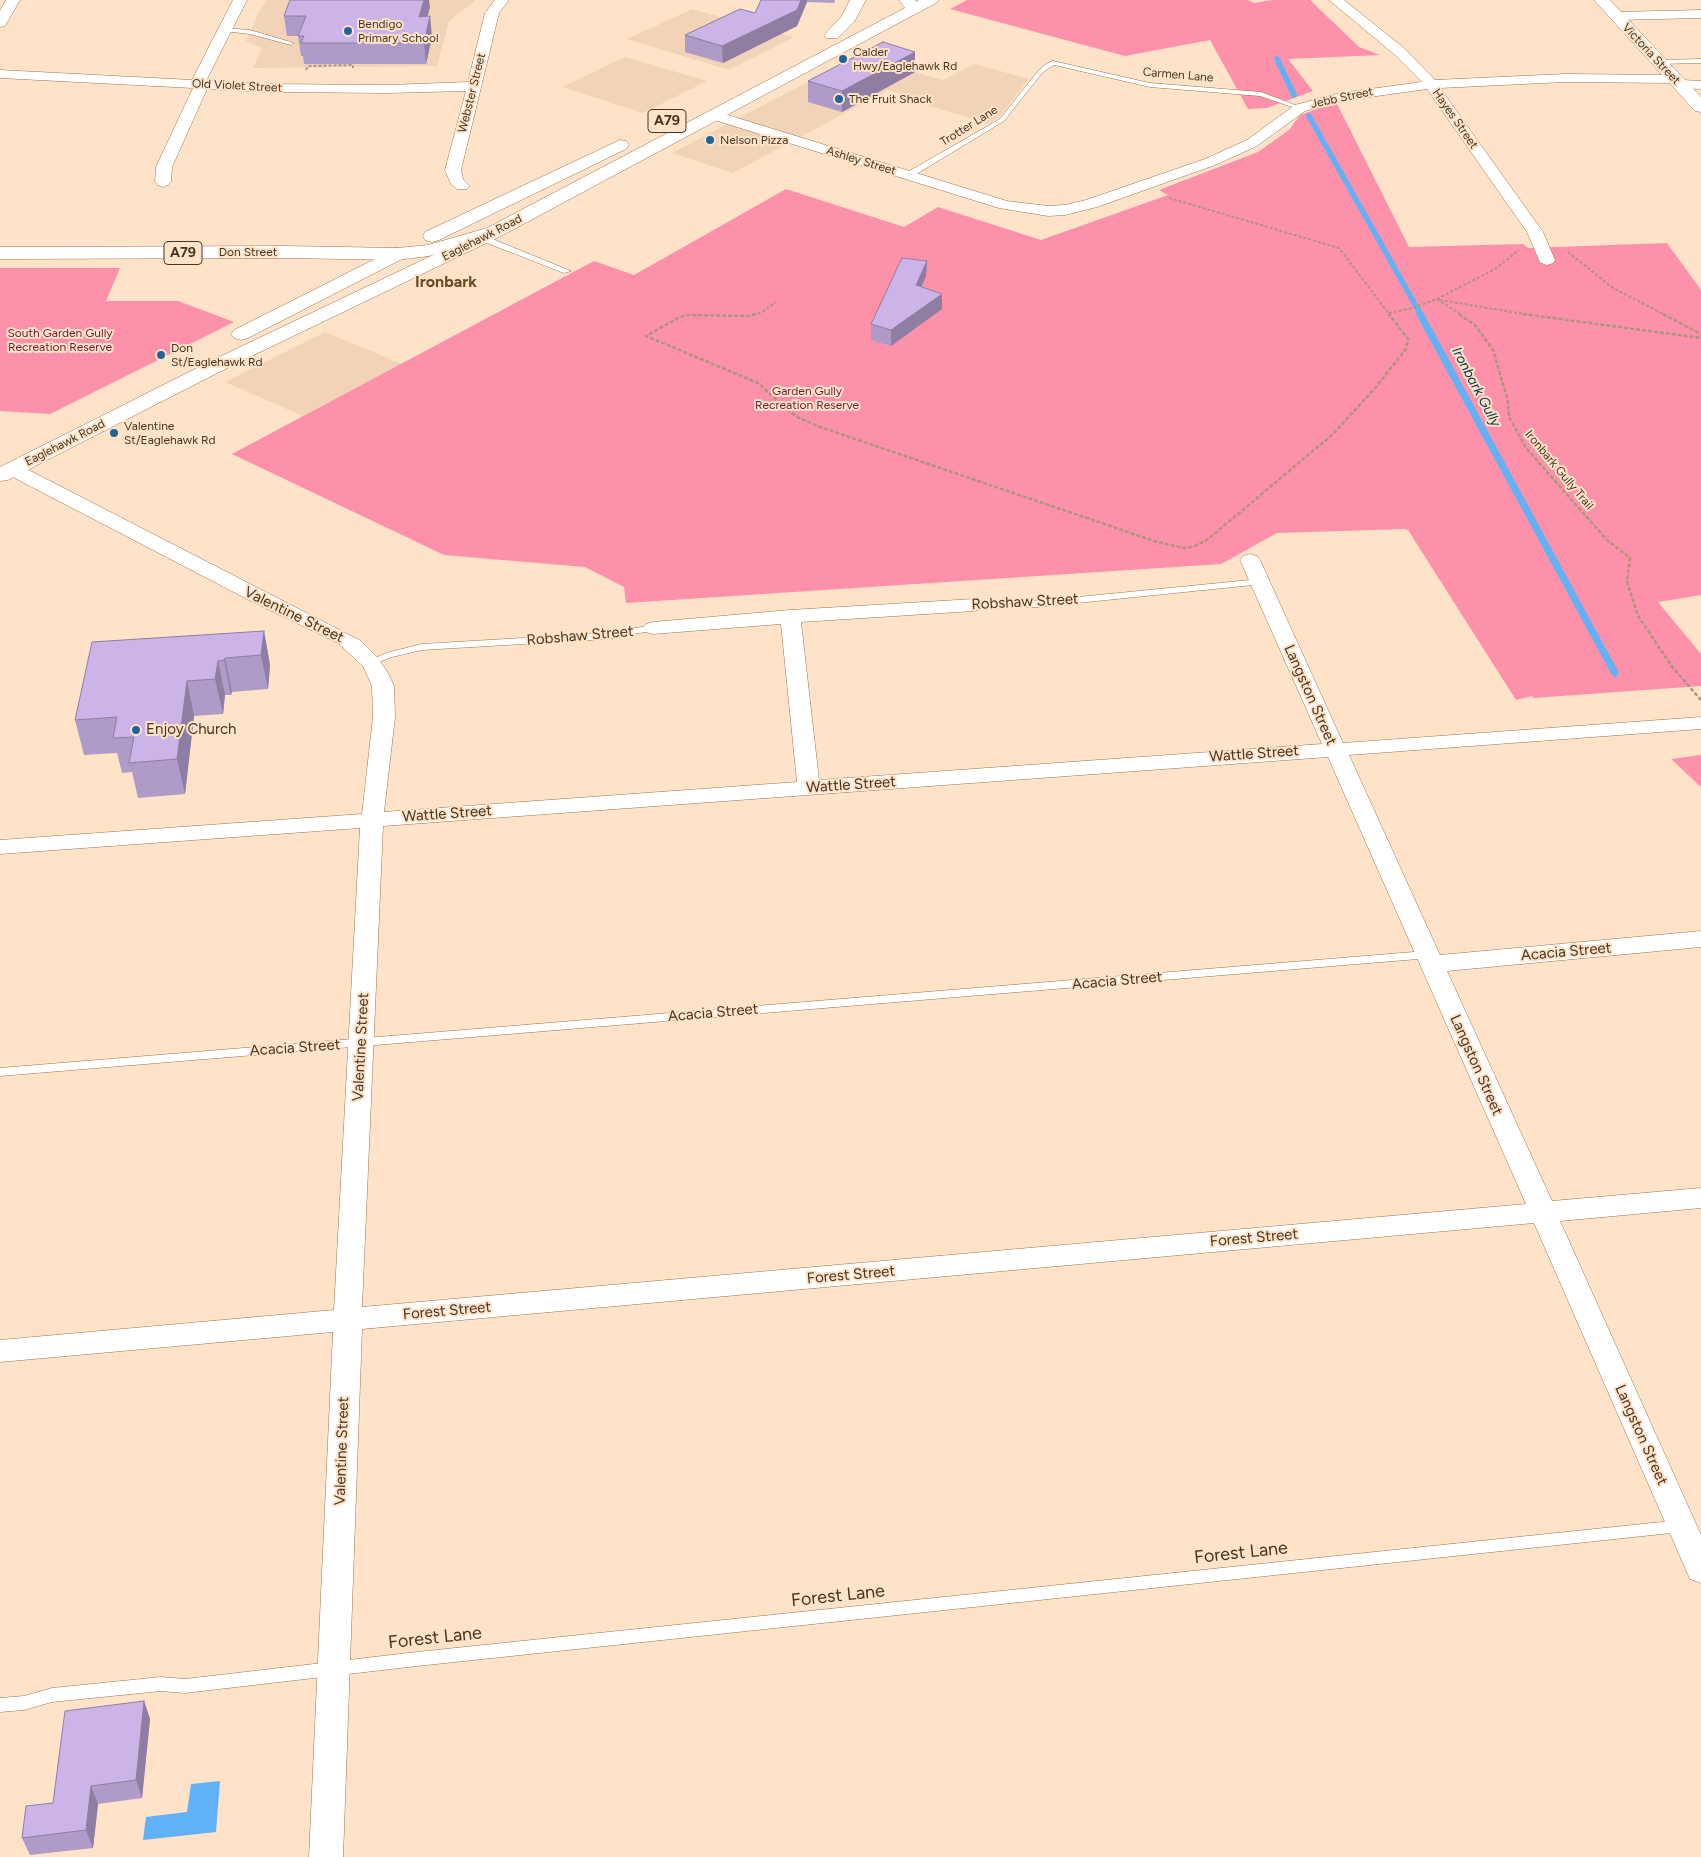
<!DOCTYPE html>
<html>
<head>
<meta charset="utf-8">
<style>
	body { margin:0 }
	canvas { display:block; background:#fee3c9 }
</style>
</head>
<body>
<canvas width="1701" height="1857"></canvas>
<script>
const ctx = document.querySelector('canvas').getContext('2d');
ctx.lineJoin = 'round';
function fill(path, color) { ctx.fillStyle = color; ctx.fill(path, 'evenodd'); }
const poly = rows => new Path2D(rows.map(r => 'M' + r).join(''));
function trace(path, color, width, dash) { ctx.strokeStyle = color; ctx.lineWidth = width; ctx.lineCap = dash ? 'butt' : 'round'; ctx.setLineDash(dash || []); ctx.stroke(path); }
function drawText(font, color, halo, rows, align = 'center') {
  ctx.font = font + ' Figtree,sans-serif'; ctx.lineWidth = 4; ctx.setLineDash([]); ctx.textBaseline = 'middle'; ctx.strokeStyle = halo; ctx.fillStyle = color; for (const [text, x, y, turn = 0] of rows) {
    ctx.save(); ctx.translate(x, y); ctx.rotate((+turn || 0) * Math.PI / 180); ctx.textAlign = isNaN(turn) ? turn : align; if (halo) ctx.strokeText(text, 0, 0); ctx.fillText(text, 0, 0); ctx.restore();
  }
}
fill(poly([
	[267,0,476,0,449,21,437,66,253,68,262,48,246,41,259,12],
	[692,9,794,37,729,70,627,39],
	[857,56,943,80,975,64,1029,79,1001,115,989,124,914,101,918,99,888,90,733,173,672,153],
	[625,57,707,81,643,113,562,87],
	[325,332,402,364,303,416,225,382]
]), '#f2d3b7');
fill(poly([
	[967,0,1248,0,1254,3,1272,0,1310,0,1359,47,1380,55,1288,59,1313,91,1267,108,1248,109,1210,40,1125,56,950,9],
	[1336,102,1409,247,1523,244,1528,248,1667,243,1701,290,1701,595,1658,602,1701,654,1701,686,1534,698,1532,696,1516,700,1408,530,1404,529,1277,533,1221,564,626,603,624,587,585,567,444,555,232,454,594,261,634,275,786,189,904,227,938,207,1041,240,1168,195,1159,190,1258,152,1289,130,1300,115],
	[0,268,120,268,106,301,178,301,234,322,50,414,0,411],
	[1701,755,1701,787,1671,759]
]), '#fe91aa');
fill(poly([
	[220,1781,216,1832,143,1840,146,1817,187,1812,191,1784]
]), '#60b1f5');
trace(poly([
	[1277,59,1294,95],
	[1309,116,1421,315]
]), '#60b1f5', 5.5);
trace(poly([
	[1420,314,1615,673]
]), '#60b1f5', 7);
const service = poly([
	[225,28,250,30,294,43,291,45,250,34,223,31,222,30,225,28],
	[1701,59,1701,63,1659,64,1656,62,1659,60,1701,59],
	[1053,61,1150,83,1261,92,1303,108,1298,109,1260,96,1150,87,1054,65,1043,72,1004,121,910,178,904,178,904,174,1000,119,1039,70,1046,64,1053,61],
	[479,236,485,236,571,271,564,273,479,240,479,236],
	[1260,579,1265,582,1263,584,1038,607,974,608,969,605,974,602,1038,601,1260,579],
	[653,625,658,628,656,630,607,639,422,650,392,657,371,665,366,662,386,653,422,644,607,633,653,625],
	[1426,951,1432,955,1430,958,0,1076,0,1068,1426,951],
	[1681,1520,1686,1522,1688,1526,1686,1530,1681,1532,417,1666,185,1693,161,1691,52,1702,24,1710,0,1712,0,1698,24,1696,52,1688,161,1677,185,1679,417,1652,1681,1520]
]);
const minor = poly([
	[6,0,20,0,5,26,0,27,0,11,6,0],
	[233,0,247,0,206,81,267,84,388,85,468,82,485,13,495,0,509,0,499,13,461,170,463,179,470,186,467,189,457,189,451,184,445,170,466,91,388,93,267,92,207,89,172,167,171,182,168,185,163,187,158,185,155,182,156,167,193,88,0,78,0,70,192,80,233,0],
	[1329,0,1344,0,1404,48,1435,80,1565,74,1675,75,1680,76,1682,80,1701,81,1701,89,1680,88,1675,87,1673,83,1565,82,1440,88,1543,232,1555,260,1553,263,1547,265,1541,263,1539,260,1527,232,1427,89,1341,101,1305,111,1257,146,1215,165,1097,207,1065,215,1048,216,999,208,708,118,706,115,708,112,713,111,718,112,1007,201,1048,206,1065,205,1086,200,1205,159,1247,140,1295,105,1340,93,1422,82,1394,54,1329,0],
	[1701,10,1701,18,1616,20,1609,16,1616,12,1701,10],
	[12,463,19,465,361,641,378,658,388,673,394,686,395,717,384,812,797,782,781,624,653,634,646,632,643,628,646,624,653,622,790,610,974,599,981,601,984,605,981,609,974,611,801,622,819,780,1322,744,1240,560,1243,556,1250,554,1257,556,1260,560,1343,743,1701,717,1701,729,1349,755,1440,955,1701,931,1701,947,1447,971,1552,1201,1701,1188,1701,1208,1560,1221,1701,1535,1701,1583,1690,1579,1686,1570,1534,1223,362,1329,343,1857,309,1857,333,1332,0,1362,0,1340,334,1310,360,828,0,854,0,840,362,814,373,717,372,686,363,666,338,643,249,600,5,473,3,469,5,465,12,463],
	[1328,757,1526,1204,362,1307,383,826,1328,757]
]);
const tertiary = poly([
	[1594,0,1610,0,1701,97,1701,112,1695,111,1594,0]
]);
const secondary = poly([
	[494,226,501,228,503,232,501,236,231,366,8,480,0,481,0,467,217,358,494,226],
	[397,248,404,250,406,254,404,258,248,338,241,340,234,338,231,334,234,330,397,248]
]);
const primary = poly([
	[919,0,939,0,936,3,919,12,909,12,906,9,909,6,919,0]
]);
const trunk = poly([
	[850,0,866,0,854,22,838,38,826,38,824,35,841,17,850,0],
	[899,0,915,0,922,9,919,12,501,236,429,256,397,260,286,258,0,259,0,247,286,246,397,248,428,245,487,228,905,8,899,0],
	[620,140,626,141,629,145,626,149,439,240,432,242,425,240,423,236,425,232,620,140]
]);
trace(service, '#9b734a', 1);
trace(minor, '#9b734a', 1);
trace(tertiary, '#9b734a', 1);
trace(secondary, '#9b734a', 1);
trace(primary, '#9b734a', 1);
trace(trunk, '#9b734a', 1);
trace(poly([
	[306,70,308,66,353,65,353,68],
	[1169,198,1339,248,1390,315],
	[1568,252,1613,288,1665,315],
	[1437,299,1461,315],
	[1440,300,1530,315],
	[1389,313,1413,308,1437,299,1495,269,1519,250],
	[687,315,698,315],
	[753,315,762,312,776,302]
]), '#ab957e', 2, [3, 2]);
trace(poly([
	[756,314,750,316,688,315,680,317,646,336,758,383,789,411,799,418,820,427,1157,542,1184,548,1193,547,1207,540,1333,434,1376,387,1406,349,1408,339,1389,314],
	[1459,314,1475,325,1493,350,1508,401,1509,417,1526,448,1607,540,1630,558,1627,582,1638,616,1673,668,1701,700],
	[1523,314,1701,338],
	[1663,314,1701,334]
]), '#ab957e', 2.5, [4, 2]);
fill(service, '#fff');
fill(minor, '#fff');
fill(tertiary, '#fff');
fill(secondary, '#fff');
fill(primary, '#fff');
fill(trunk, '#fff');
fill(poly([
	[761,0,835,0,834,3,807,2,797,26,723,63,685,52,685,35,755,13],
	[430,7,427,17,432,37,426,64,304,64,303,56,301,56,298,36,287,36,284,16],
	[915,72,842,112,808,102,808,81],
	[927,261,926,276,922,287,942,294,942,309,891,346,871,340,871,324],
	[264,631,270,665,268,689,232,692,231,695,225,695,223,714,194,716,185,794,138,798,132,772,122,773,117,753,84,755,75,720],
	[144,1701,150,1719,142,1798,98,1804,93,1848,30,1855,22,1838]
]), '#af9bc8');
fill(poly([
	[424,0,429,0,430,7,422,37,419,17],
	[801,0,807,0,807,2,797,26,723,63,722,46],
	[430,16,432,37,426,64,424,43],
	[915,52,915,72,842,112,842,91],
	[927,261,926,276,915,301,916,285],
	[942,294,942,309,891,346,891,330],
	[264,631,270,665,268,689,261,655],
	[225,658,232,692,231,695,224,660],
	[218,661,225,695,223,714,215,679],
	[187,681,194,716,185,794,177,759],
	[144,1701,150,1719,142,1798,136,1780],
	[91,1786,98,1804,93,1848,86,1830]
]), '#8f7ea2');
const building = poly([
	[290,0,424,0,419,17,430,16,424,43,301,43,304,36,298,36,306,16,284,16,290,0],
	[761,0,801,0,797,10,722,46,685,35,740,9,755,13,761,0],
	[883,42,915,52,842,91,808,81,883,42],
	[902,258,927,261,916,285,942,294,891,330,871,324,902,258],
	[264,631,261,655,225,658,224,660,218,661,215,679,187,681,177,759,129,763,134,737,113,738,117,717,75,720,92,642,264,631],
	[144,1701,136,1780,91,1786,86,1830,22,1838,26,1806,53,1803,65,1711,144,1701]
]);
fill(building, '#ccb4e8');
trace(building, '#8f7ea2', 1);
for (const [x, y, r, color] of [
	[348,31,5,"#20659a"],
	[843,59,5,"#20659a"],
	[839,99,5,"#20659a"],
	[710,140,5,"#20659a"],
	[161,355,5,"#20659a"],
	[114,433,5,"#20659a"],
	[136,730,5,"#20659a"]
]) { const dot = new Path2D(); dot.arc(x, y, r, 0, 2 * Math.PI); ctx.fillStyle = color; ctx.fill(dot); trace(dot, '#fee3c9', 2); }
drawText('12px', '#463523', '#fee3c9', [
	["Bendigo",358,24],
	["Primary School",358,38],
	["Calder",853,52],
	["Hwy/Eaglehawk Rd",853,66],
	["The Fruit Shack",849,99],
	["Nelson Pizza",720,140],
	["Don",171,348],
	["St/Eaglehawk Rd",171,362],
	["Valentine",124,426],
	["St/Eaglehawk Rd",124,440]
], 'left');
drawText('12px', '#463523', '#fee3c9', [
	["Victoria Street",1651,54,47],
	["Carmen Lane",1178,75,5],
	["Old Violet Street",237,86,3],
	["Webster Street",472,93,-76],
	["Jebb Street",1342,98,-12],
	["Hayes Street",1455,119,55],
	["Trotter Lane",969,126,-32],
	["Ashley Street",861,161,17],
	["Eaglehawk Road",482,238,-27],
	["Don Street",248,252],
	["Eaglehawk Road",65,443,-27],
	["Ironbark Gully Trail",1559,470,50]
]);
drawText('12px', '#6b1b34', '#fee3c9', [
	["South Garden Gully",60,333],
	["Recreation Reserve",60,347],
	["Garden Gully",807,391],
	["Recreation Reserve",807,405]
]);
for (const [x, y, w] of [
	[667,121,38],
	[183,253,38]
]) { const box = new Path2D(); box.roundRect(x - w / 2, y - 11.5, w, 23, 4); ctx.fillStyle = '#fee3c9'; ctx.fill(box); trace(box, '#463523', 1); }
drawText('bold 14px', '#463523', null, [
	["A79",667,121],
	["A79",183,253]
]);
drawText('italic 14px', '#033253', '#fee3c9', [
	["Ironbark Gully",1476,387,62]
]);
drawText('15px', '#463523', '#fee3c9', [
	["Robshaw Street",1025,602,-3],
	["Valentine Street",294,615,26],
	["Robshaw Street",580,636,-5],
	["Langston Street",1310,695,66],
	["Wattle Street",1254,754,-4],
	["Wattle Street",851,785,-4],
	["Wattle Street",447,814,-4],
	["Acacia Street",1566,952,-5],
	["Acacia Street",1117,981,-5],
	["Acacia Street",713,1013,-5],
	["Valentine Street",361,1047,-87],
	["Acacia Street",295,1048,-4],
	["Langston Street",1476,1065,66],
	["Forest Street",1254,1238,-5],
	["Forest Street",851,1275,-5],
	["Forest Street",447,1311,-5],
	["Langston Street",1641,1435,66],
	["Valentine Street",342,1451,-88]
]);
drawText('15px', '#463523', '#fee3c9', [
	["Enjoy Church",146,730]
], 'left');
drawText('bold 16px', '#6d481f', '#fee3c9', [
	["Ironbark",446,282]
]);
drawText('18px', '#463523', '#fee3c9', [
	["Forest Lane",1241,1553,-6],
	["Forest Lane",838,1596,-6],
	["Forest Lane",435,1638,-6]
]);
</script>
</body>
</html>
